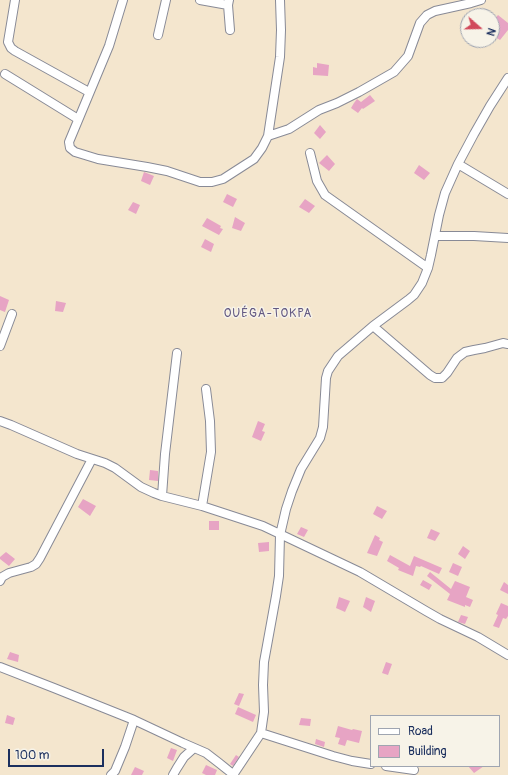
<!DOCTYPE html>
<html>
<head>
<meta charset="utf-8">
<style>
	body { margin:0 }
	#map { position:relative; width:508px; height:775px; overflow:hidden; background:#f4e6ce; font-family:Pangolin,sans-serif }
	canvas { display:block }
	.legend { position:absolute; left:370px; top:715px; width:130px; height:52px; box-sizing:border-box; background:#f7f3e8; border:1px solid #9fa5b1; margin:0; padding:5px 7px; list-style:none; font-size:12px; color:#1b2f5e }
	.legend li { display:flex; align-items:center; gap:8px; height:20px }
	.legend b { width:20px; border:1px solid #9fa5b1 }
	.north { position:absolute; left:460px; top:8px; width:40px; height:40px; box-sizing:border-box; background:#f7f3e8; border:1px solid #9fa5b1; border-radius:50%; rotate:110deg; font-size:11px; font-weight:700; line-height:16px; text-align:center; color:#1b2f5e }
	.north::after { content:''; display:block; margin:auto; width:14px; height:18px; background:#d1495b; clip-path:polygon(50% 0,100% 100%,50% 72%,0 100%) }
	.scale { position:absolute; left:8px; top:749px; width:96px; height:18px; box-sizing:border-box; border:2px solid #1b2f5e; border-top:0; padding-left:5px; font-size:12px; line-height:14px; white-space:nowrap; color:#1b2f5e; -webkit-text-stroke:3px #f7f3e8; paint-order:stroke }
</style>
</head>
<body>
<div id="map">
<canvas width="508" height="775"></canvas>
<ul class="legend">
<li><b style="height:5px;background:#fff"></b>Road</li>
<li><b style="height:11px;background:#e7a4c4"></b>Building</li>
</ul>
<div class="north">N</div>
<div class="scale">100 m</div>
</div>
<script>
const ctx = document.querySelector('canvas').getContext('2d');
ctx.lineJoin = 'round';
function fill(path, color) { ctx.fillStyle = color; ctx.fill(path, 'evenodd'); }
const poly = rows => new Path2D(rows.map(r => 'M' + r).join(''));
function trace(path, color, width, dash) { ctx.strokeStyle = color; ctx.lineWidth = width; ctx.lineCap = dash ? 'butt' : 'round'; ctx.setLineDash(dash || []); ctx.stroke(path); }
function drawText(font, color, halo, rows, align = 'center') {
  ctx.font = font + ' Pangolin,sans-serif'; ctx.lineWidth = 3; ctx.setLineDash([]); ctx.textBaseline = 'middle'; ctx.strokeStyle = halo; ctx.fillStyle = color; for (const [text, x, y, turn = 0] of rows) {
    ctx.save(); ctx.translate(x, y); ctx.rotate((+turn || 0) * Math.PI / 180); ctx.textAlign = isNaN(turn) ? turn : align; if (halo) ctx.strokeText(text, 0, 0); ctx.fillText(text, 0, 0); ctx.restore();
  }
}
fill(poly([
	[498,15,508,23,508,30,500,40,492,35,498,26,492,22],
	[317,63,329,65,328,76,313,75,313,67,317,68],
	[370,95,375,101,363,109,362,108,358,113,351,108,354,103,357,99,361,102],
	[320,125,326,132,320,139,314,133],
	[327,155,335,164,329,171,319,163],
	[419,165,430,173,424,180,414,173],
	[144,172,154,176,150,185,141,181],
	[227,194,237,199,233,207,223,202],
	[305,199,315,206,309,213,299,207],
	[133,202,140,205,136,214,128,210],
	[235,217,245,223,241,231,232,228],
	[207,218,221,226,220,228,223,229,219,235,202,226],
	[205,239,214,244,211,252,201,247],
	[0,296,9,300,5,312,0,310],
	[56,301,66,303,63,312,55,311],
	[258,421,265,424,262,431,265,432,261,441,252,437],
	[150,470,158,471,158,481,149,480],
	[83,499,96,506,90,516,78,507],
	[377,506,387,511,382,519,373,514],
	[209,521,219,521,219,530,209,530],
	[301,527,308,530,304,537,297,534],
	[431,529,440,533,435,541,427,538],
	[375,535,380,538,379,540,383,542,377,556,367,553],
	[269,542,269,551,259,552,258,543],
	[463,546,470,551,465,559,458,554],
	[6,552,15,559,9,566,0,559,0,557],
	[390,555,410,566,414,556,442,568,439,574,421,566,420,567,416,566,413,576,398,570,399,568,387,561],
	[453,563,462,567,458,576,449,572],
	[430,572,451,589,455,581,470,587,466,597,473,600,470,607,465,605,465,607,447,600,450,594,427,576],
	[423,580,432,585,429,590,420,585],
	[504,582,508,585,508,594,500,590],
	[339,597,350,601,345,612,336,608],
	[366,597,375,601,371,612,363,607],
	[501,603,508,606,508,616,506,619,503,618,499,628,493,626,498,615,496,614],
	[461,615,468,617,465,624,458,622],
	[10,652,19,655,18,662,7,659],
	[386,662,392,664,388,675,382,673],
	[239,693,244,694,239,706,234,704],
	[238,707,256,715,253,722,235,714],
	[7,715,15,718,13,725,5,723],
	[301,718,311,719,310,726,299,725],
	[338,726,352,730,353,729,362,731,359,743,347,740,345,746,338,744,340,738,335,737],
	[316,739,325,742,324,747,315,744],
	[171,748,177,750,173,761,167,758],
	[236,755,239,757,233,766,230,764],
	[206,765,217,770,215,775,206,775,202,773],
	[468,766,484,766,474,773],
	[135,767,144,771,142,775,131,775]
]), '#e7a4c4');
const minor = poly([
	[15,0,8,42,11,48,15,51,89,92],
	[123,0,109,46,69,142,70,148,75,152,98,159,147,167,167,171,200,182,212,182,223,179,254,159,262,148,268,136,280,57,281,30,280,0],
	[200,0,228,5],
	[229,0,228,5,230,30],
	[158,35,166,0],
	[5,74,78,119],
	[268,136,289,129,319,110,337,103,359,92,394,72,408,56,420,23,427,15,435,11,471,3,481,0],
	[310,153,317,181,325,195,428,268],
	[458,164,508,194],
	[435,236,474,236,508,238],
	[373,326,430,375,435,378,442,378,447,373,457,358,465,352,474,350,485,348,503,343,508,344],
	[0,346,12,314],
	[0,421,11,425,77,454,105,463,115,468,141,487,154,493,162,496,202,506,263,526,360,572,426,611,440,619,478,637,508,655],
	[162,496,165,454,177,353],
	[202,506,211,452,210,421,206,389],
	[0,581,2,577,9,573,31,567,36,564,40,558,92,459],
	[0,667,54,688,134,720,183,743,206,753,219,763,234,775],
	[261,733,333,756,352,761,371,764],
	[386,766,414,770],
	[111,775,115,771,125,747,134,720],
	[173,775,177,768,184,757,194,748],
	[233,775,261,733,264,712,263,685,264,662,276,596,279,576,280,535,286,509,292,491,301,469,320,438,323,427,326,378,328,371,338,356,373,326,408,300,414,295,422,283,428,268,431,255,439,215,445,193,458,164,474,134,490,106,508,78]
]);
trace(minor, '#888a96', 10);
trace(minor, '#fff', 8);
ctx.letterSpacing = '1px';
drawText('12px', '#625882', '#f7f3e8', [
	["OUÉGA-TOKPA",268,314]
]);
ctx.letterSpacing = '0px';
</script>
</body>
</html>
